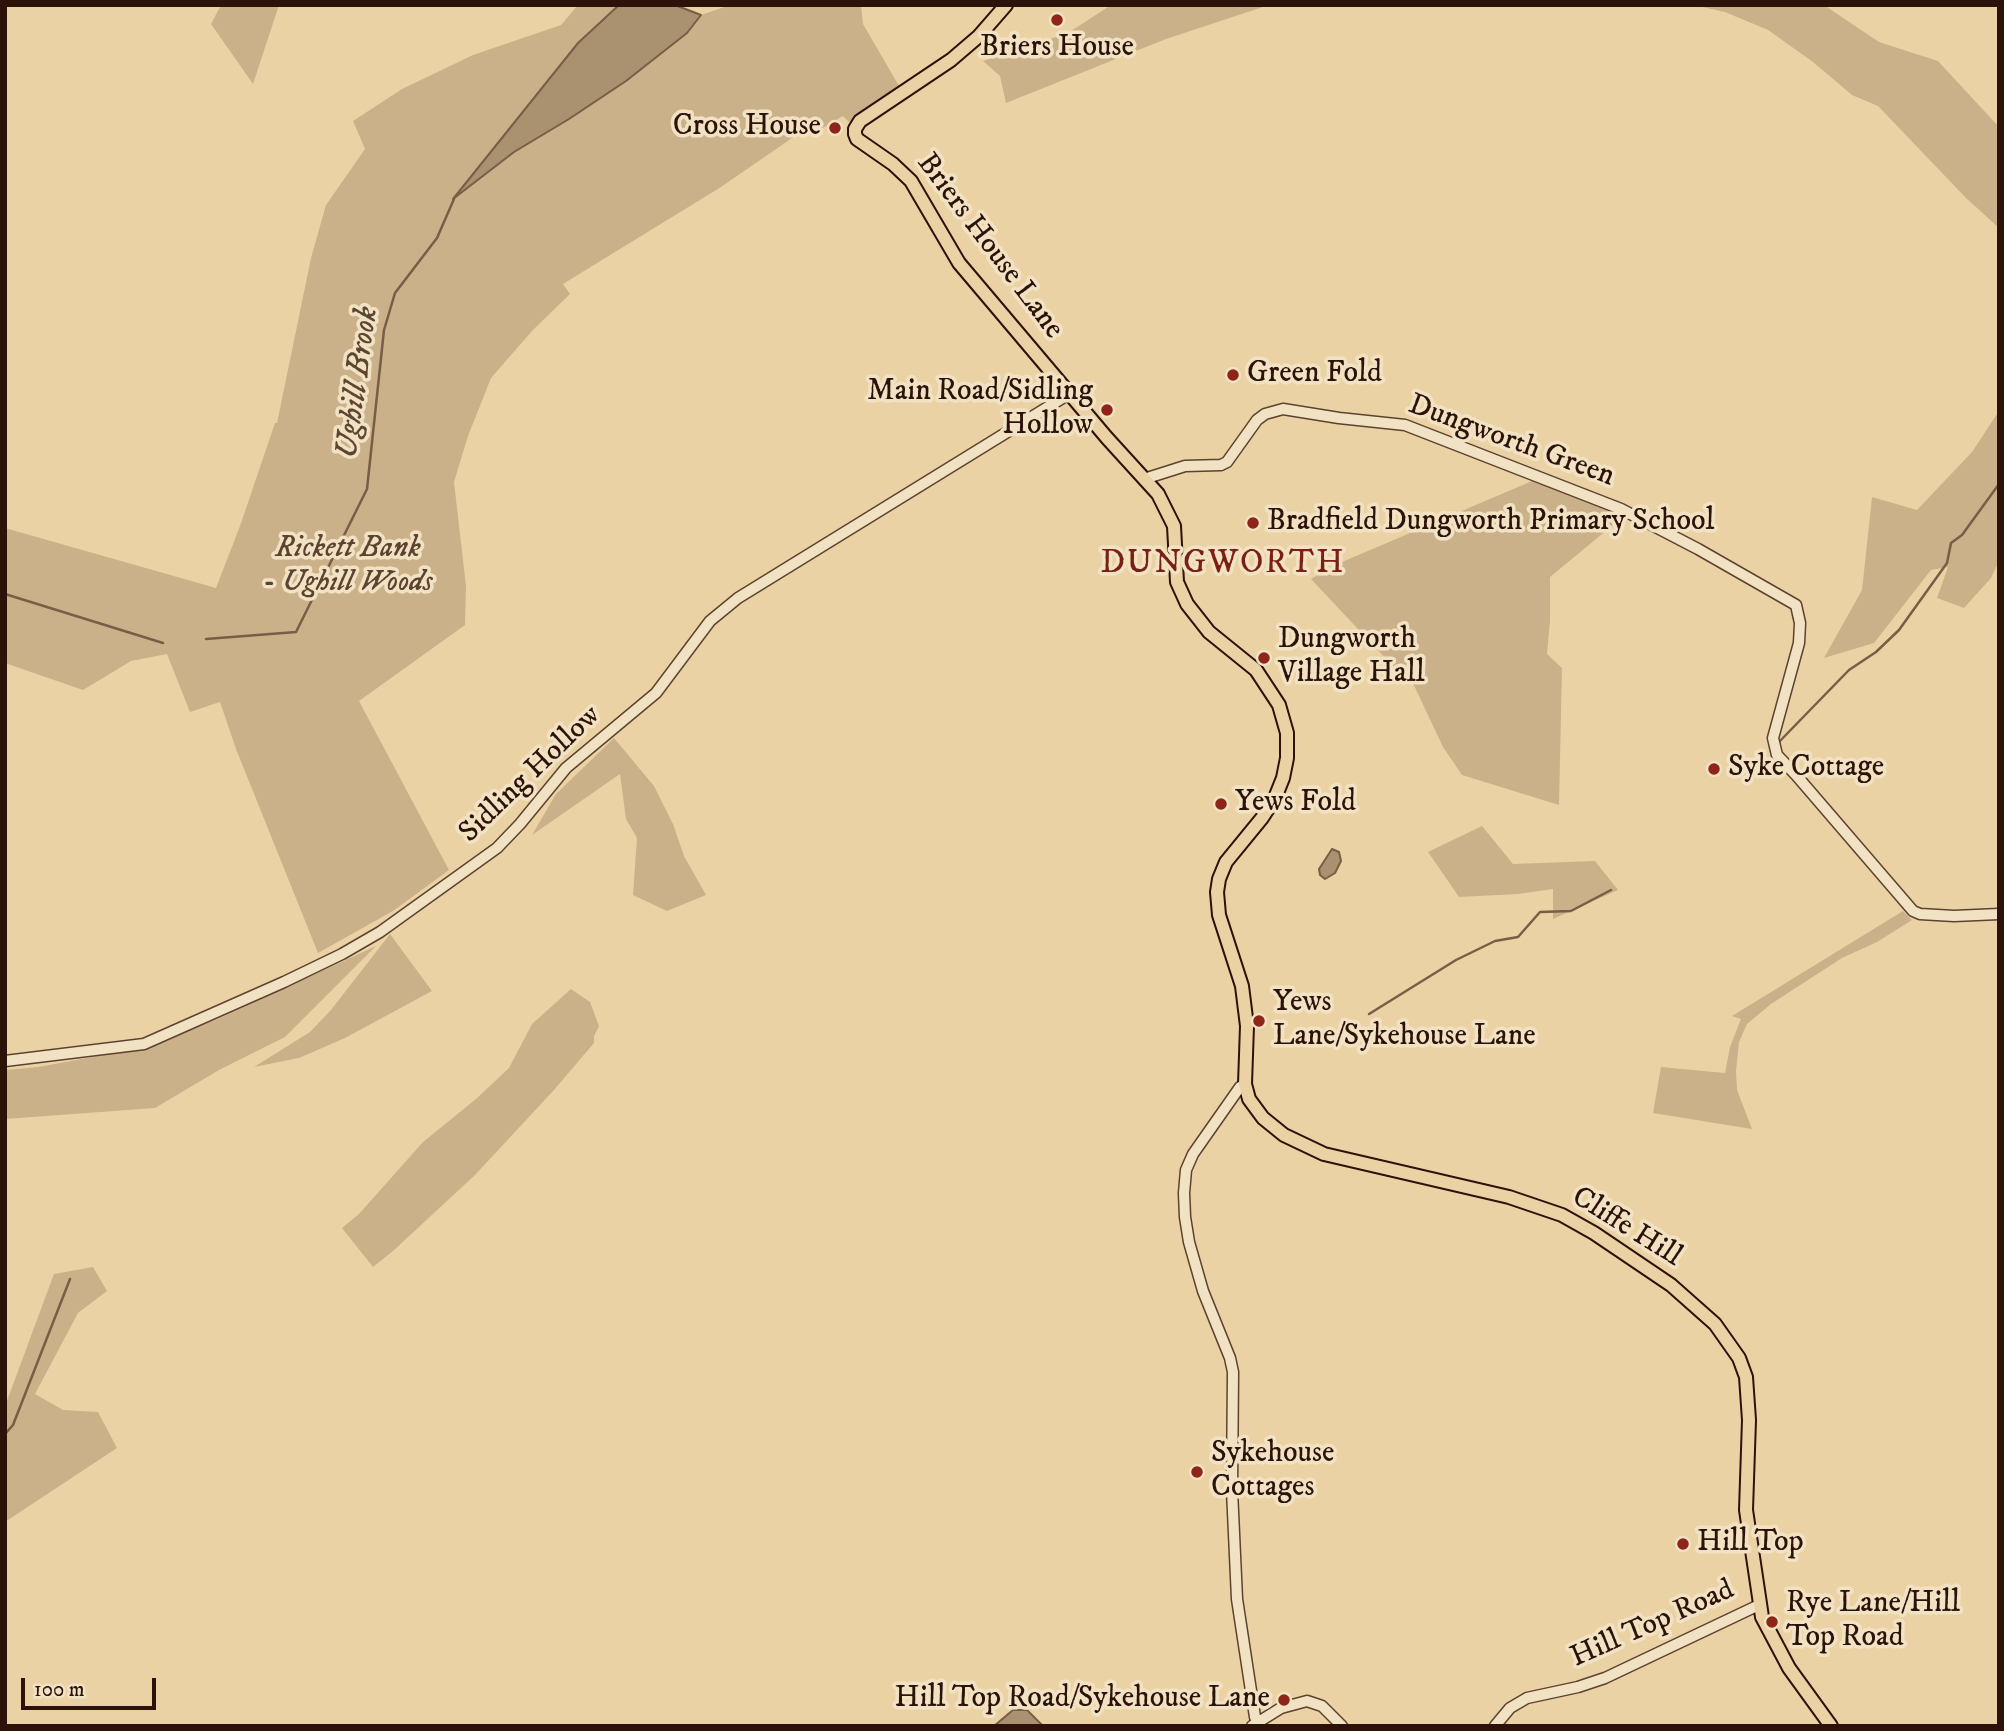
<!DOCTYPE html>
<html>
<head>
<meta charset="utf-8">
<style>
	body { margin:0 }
	#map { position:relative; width:2004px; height:1731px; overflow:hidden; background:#ebd2a4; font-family:"IM FELL DW Pica",serif }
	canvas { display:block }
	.frame { position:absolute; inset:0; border:7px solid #2c1208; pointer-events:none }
	.scale { position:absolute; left:21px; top:1678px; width:135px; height:32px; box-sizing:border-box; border:4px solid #2c1208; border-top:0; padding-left:9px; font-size:21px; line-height:24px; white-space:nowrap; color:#2c1208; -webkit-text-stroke:5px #f2e2c4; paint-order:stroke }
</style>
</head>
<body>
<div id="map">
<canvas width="2004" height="1731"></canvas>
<div class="frame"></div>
<div class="scale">100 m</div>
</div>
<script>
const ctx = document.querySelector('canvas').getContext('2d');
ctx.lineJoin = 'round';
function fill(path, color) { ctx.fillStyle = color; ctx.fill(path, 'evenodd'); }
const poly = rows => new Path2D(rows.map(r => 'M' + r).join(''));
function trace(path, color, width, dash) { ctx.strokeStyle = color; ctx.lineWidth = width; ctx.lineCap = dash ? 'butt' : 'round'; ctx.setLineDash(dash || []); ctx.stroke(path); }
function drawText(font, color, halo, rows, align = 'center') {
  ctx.font = font + ' "IM FELL DW Pica",serif'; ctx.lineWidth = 7; ctx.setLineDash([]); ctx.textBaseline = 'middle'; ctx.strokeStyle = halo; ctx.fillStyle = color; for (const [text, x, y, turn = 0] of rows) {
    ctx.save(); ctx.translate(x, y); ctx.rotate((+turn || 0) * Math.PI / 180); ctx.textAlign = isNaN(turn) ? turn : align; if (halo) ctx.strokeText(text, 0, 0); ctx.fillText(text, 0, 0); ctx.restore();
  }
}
fill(poly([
	[221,5,279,5,253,84,211,24],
	[578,5,619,5,578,43,508,130,514,152,569,119,626,81,687,33,701,15,730,5,861,5,863,24,899,86,849,122,843,116,819,130,814,128,795,136,721,187,563,284,570,294,532,331,491,378,468,436,454,482,466,586,465,625,359,701,449,870,393,911,318,953,236,749,220,702,190,712,167,654,131,661,83,690,5,663,5,528,216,588,240,526,275,423,277,423,311,258,326,205,365,149,353,121,402,89,473,55,561,25],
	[1111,5,1269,5,1166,39,1006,103,1000,76,983,61,1068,33],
	[1693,5,1824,5,1879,42,1938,61,1999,127,1999,228,1966,198,1878,106,1852,95,1813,62,1768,30,1725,12],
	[1999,411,1999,561,1991,578,1964,608,1937,598,1948,567,1931,570,1874,643,1824,658,1862,590,1872,497,1917,510,1972,452],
	[1532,481,1624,516,1550,577,1550,621,1547,654,1562,668,1559,805,1462,775,1443,747,1410,677,1404,678,1311,579,1335,565],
	[614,738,654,786,673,824,684,856,706,895,667,911,633,895,637,838,626,819,620,774,532,835,556,794],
	[1482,826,1513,864,1595,861,1618,890,1553,919,1553,889,1518,894,1459,897,1428,852],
	[1903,911,1912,920,1877,942,1842,958,1771,1004,1747,1024,1739,1042,1736,1071,1737,1090,1752,1129,1653,1113,1661,1067,1725,1073,1730,1047,1741,1019,1732,1016],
	[390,934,432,991,345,1038,299,1058,254,1067,310,1032,331,1010],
	[376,946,285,1037,219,1070,155,1108,5,1119,5,1070,38,1067,147,1047,218,1019],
	[571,989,590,1002,599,1026,594,1036,594,1043,554,1090,475,1175,393,1251,373,1267,342,1228,359,1214,423,1142,476,1099,509,1068,532,1024],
	[93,1267,107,1291,78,1313,35,1394,63,1410,98,1412,117,1448,5,1522,5,1406,54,1274]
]), '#cbb189');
const water = poly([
	[619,5,675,5,701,15,687,33,626,81,569,119,514,152,453,199,578,43,619,5],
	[1332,849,1339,852,1341,861,1335,873,1325,879,1320,875,1319,869,1332,849],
	[1013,1710,1027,1710,1043,1726,994,1726,1013,1710]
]);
fill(water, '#aa916f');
trace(water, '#785e46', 2);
trace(poly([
	[5,594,163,643],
	[206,639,296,632,367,489,384,330,395,293,437,238,454,199],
	[1777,744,1849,670,1876,652,1899,630,1947,563,1951,543,1962,535,1999,484],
	[1369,1014,1456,960,1495,941,1518,937,1540,912,1571,911,1611,890],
	[5,1434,13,1425,70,1279]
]), '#785e46', 2.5);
const minor = poly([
	[1144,479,1185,466,1221,465,1227,462,1257,420,1265,414,1283,409,1339,418,1405,425,1621,509,1698,549,1796,605,1800,623,1799,643,1773,738,1777,755,1796,775,1913,911,1920,914,1954,916,1999,914],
	[5,1061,144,1044,284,982,342,954,380,932,497,848,520,824,566,768,656,693,710,621,738,598,1069,394],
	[1245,1084,1240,1087,1193,1154,1186,1170,1184,1193,1185,1217,1189,1242,1203,1291,1230,1358,1233,1372,1232,1490,1237,1599,1255,1717,1257,1722],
	[1252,1726,1281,1708,1307,1701,1322,1706,1342,1726],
	[1495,1726,1510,1708,1527,1698,1578,1687,1605,1678,1759,1605]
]);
const major = poly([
	[1006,5,979,36,951,60,860,121,855,129,855,134,857,139,893,164,911,181,959,263,1107,438,1158,494,1174,526,1177,582,1187,604,1209,632,1256,670,1279,705,1287,733,1287,758,1283,778,1275,798,1262,818,1226,862,1219,879,1217,892,1219,915,1242,986,1247,1026,1245,1084,1249,1099,1263,1118,1284,1135,1324,1154,1509,1197,1562,1215,1594,1233,1671,1285,1715,1324,1739,1358,1746,1377,1749,1420,1746,1510,1762,1617,1789,1668,1831,1726]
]);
trace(minor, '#5c422f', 13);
trace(major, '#2c1208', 16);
trace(minor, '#f2e2c4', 10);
trace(major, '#ebd2a4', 12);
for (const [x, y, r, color] of [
	[1057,20,7,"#8f2418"],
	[835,128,7,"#8f2418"],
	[1233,375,7,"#8f2418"],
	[1107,410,7,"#8f2418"],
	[1253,523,7,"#8f2418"],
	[1264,658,7,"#8f2418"],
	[1714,769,7,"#8f2418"],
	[1221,804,7,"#8f2418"],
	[1259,1021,7,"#8f2418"],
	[1197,1472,7,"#8f2418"],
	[1683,1544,7,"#8f2418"],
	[1772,1622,7,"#8f2418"],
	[1284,1700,7,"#8f2418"]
]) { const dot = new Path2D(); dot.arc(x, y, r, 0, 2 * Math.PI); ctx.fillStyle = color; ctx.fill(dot); trace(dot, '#f2e2c4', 2.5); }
drawText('30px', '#2c1208', '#f2e2c4', [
	["Briers House",1057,49,"center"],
	["Cross House",821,128,"right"],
	["Green Fold",1247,375],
	["Main Road/Sidling",1093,393,"right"],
	["Hollow",1093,427,"right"],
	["Bradfield Dungworth Primary School",1267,523],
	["Dungworth",1278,641],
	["Village Hall",1278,675],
	["Syke Cottage",1728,769],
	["Yews Fold",1235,804],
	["Yews",1273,1004],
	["Lane/Sykehouse Lane",1273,1038],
	["Sykehouse",1211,1455],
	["Cottages",1211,1489],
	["Hill Top",1697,1544],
	["Rye Lane/Hill",1786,1605],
	["Top Road",1786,1639],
	["Hill Top Road/Sykehouse Lane",1270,1700,"right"]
], 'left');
drawText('30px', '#2c1208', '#f2e2c4', [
	["Briers House Lane",989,247,53],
	["Dungworth Green",1511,442,20],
	["Sidling Hollow",531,775,-44],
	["Cliffe Hill",1626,1228,32],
	["Hill Top Road",1653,1625,-24]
]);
drawText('italic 30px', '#5c422f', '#f2e2c4', [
	["Rickett Bank",348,550],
	["- Ughill Woods",348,584]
]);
drawText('italic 32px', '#5e4531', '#f2e2c4', [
	["Ughill Brook",359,383,-82]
]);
ctx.letterSpacing = '2px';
drawText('33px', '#7a1f14', '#f2e2c4', [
	["DUNGWORTH",1223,565]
]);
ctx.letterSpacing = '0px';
</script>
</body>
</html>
